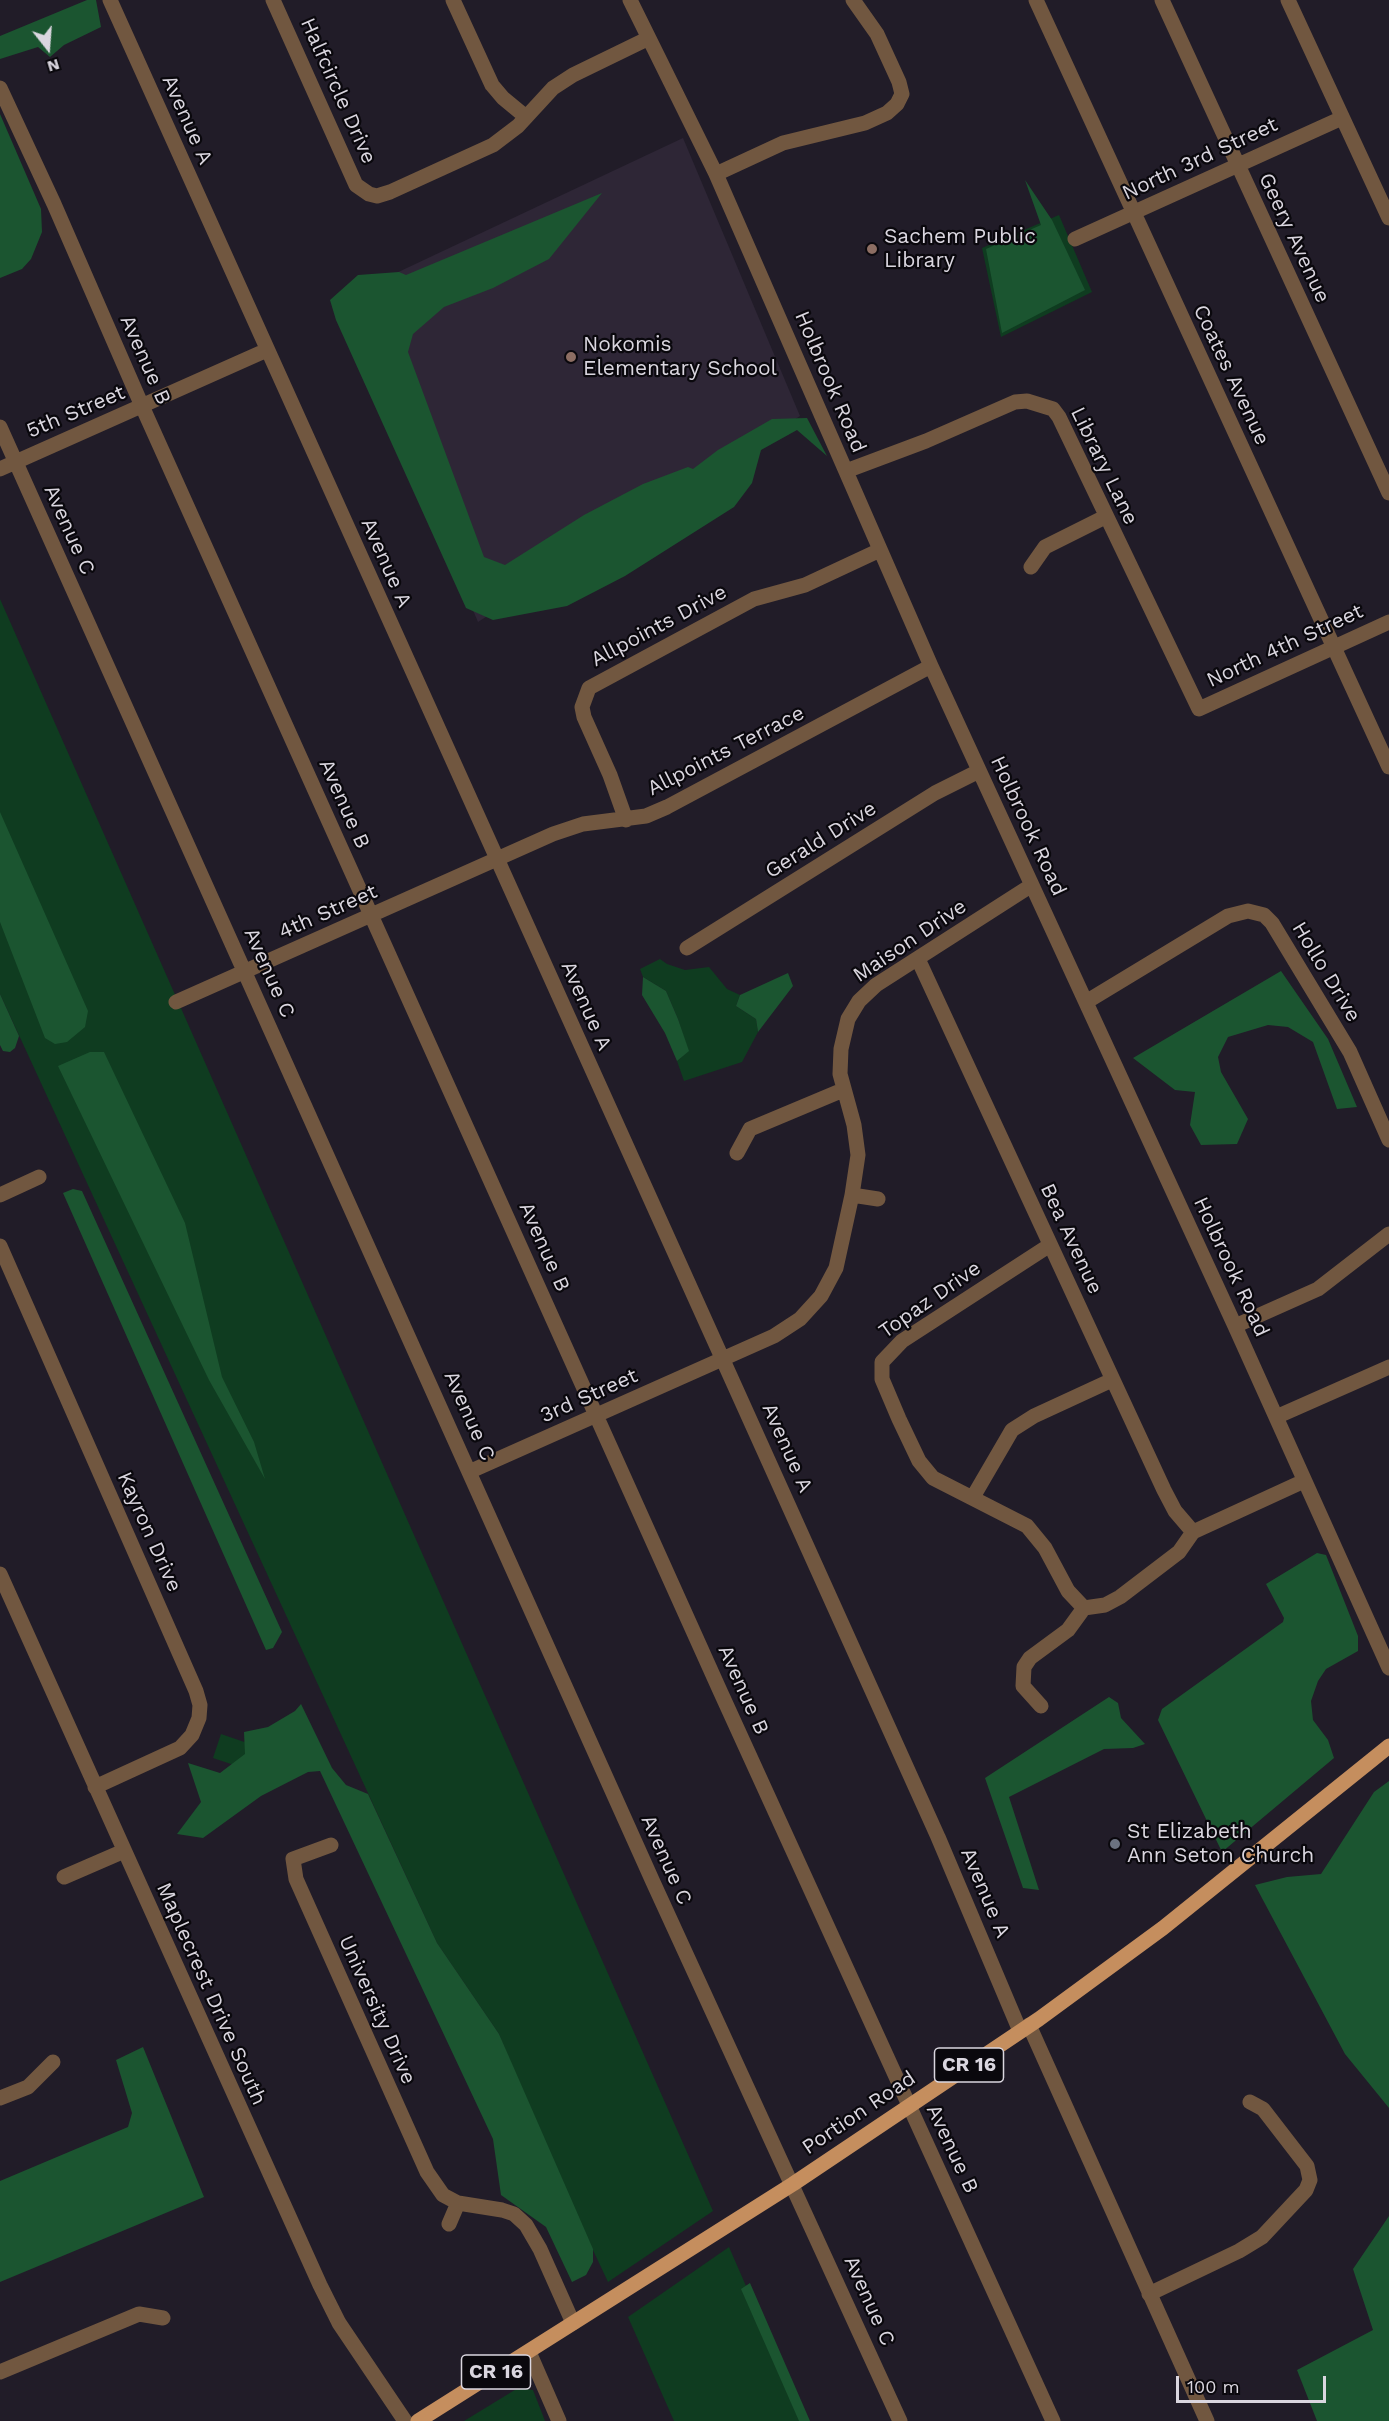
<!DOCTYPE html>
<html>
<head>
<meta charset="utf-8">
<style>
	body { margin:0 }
	#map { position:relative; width:1389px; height:2421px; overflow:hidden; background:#211c28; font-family:"Work Sans",sans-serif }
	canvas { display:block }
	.north { position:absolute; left:18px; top:18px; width:60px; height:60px; -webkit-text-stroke:4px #0a080d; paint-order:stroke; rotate:163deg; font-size:16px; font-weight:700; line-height:24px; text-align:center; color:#dad6df }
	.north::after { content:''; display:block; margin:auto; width:21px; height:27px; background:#dad6df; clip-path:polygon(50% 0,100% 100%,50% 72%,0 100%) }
	.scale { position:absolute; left:1176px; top:2376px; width:150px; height:27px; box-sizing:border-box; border:3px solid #dad6df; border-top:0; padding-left:8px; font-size:18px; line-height:21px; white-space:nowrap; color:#dad6df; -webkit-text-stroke:4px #0a080d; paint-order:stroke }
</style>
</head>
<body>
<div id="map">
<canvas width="1389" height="2421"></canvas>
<div class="north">N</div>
<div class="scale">100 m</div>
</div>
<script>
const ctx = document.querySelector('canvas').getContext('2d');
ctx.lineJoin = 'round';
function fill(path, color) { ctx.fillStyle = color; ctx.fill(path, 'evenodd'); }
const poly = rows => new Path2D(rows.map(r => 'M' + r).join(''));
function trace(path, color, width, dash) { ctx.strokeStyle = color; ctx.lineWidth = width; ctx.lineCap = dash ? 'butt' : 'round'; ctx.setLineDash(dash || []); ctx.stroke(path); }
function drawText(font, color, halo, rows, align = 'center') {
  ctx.font = font + ' "Work Sans",sans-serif'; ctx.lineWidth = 4.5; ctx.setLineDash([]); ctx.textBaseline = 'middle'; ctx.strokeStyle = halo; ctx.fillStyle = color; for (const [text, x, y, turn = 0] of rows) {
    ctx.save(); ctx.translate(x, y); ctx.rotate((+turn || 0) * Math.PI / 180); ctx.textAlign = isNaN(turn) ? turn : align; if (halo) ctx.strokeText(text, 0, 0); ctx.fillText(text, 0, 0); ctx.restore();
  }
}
fill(poly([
	[683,138,800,416,478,622,341,299]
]), '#2e2636');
fill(poly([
	[1059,215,1092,292,1001,337,982,248],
	[0,599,713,2211,608,2282,552,2163,499,2034,437,1943,0,994],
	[660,959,667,964,685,970,709,967,727,989,740,995,736,1006,756,1019,758,1032,742,1062,684,1081,677,1061,688,1051,678,1019,666,991,643,977,640,969],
	[221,1734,256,1746,246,1769,213,1758],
	[729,2247,805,2421,674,2421,628,2317],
	[518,2388,533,2390,545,2421,464,2421]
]), '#0f3c20');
fill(poly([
	[87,0,96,0,101,27,64,45,50,57,38,47,0,59,0,36],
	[0,114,41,209,42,232,31,259,22,269,0,278],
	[1025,180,1052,220,1085,290,1002,333,986,249,1041,225],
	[602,193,549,259,493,288,444,307,413,334,408,352,484,557,505,565,584,515,643,484,688,467,693,469,718,450,772,419,807,418,827,456,797,430,761,450,752,483,734,507,625,576,567,606,493,620,466,608,336,320,330,300,358,275,399,272,406,275],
	[0,812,88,1011,85,1027,67,1042,55,1044,45,1038,0,922],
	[1281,971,1328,1039,1357,1107,1337,1109,1313,1042,1288,1027,1268,1025,1228,1037,1218,1057,1221,1072,1248,1119,1237,1144,1201,1145,1190,1125,1195,1092,1175,1090,1133,1058],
	[788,973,793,986,758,1032,756,1019,736,1006,740,995],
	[643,977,666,991,678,1019,689,1051,677,1061,665,1033,642,995],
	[0,994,19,1036,15,1048,10,1052,3,1051,0,1045],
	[90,1052,104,1052,185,1223,222,1377,254,1442,265,1479,209,1380,58,1066],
	[73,1189,82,1191,282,1632,273,1648,266,1650,63,1193],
	[1317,1553,1326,1555,1358,1636,1358,1651,1326,1669,1318,1681,1311,1701,1313,1720,1328,1740,1334,1758,1222,1852,1158,1720,1162,1709,1283,1622,1284,1618,1266,1584],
	[1109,1697,1118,1703,1121,1718,1145,1744,1133,1748,1104,1749,1009,1797,1039,1890,1023,1888,985,1778],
	[301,1704,332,1768,346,1785,368,1794,437,1943,499,2034,593,2249,593,2262,586,2275,572,2282,546,2227,501,2195,493,2139,320,1771,308,1772,261,1796,203,1838,177,1834,201,1802,188,1763,220,1773,245,1754,244,1732,268,1727,295,1711],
	[1389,1781,1389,2108,1345,2054,1255,1885,1287,1877,1321,1874,1374,1792],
	[143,2047,204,2197,0,2282,0,2181,128,2127,132,2113,116,2060],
	[1389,2216,1389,2421,1317,2421,1297,2370,1373,2330,1353,2269],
	[750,2283,810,2421,799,2421,741,2289]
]), '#1b5530');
trace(poly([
	[110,0,938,1837,1020,2031],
	[273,0,356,185,369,194,377,196,390,192,493,145,518,126,553,88,573,75,647,39],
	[453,0,492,85,503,98,526,117],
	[630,0,716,174,931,666,1235,1326,1389,1668],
	[1036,0,1389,767],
	[1162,0,1389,493],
	[1288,0,1389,218],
	[0,88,54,204,142,406,721,1693,1053,2421],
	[716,174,783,143,865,123,887,113,897,104,902,94,899,82,877,34,853,0],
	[1075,239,1342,118],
	[0,427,653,1882,900,2421],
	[0,469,267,350],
	[846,471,926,441,1015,402,1027,401,1053,409,1059,417,1199,709,1389,622],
	[1031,567,1045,547,1105,517],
	[626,820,610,775,584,717,582,707,589,688,754,599,805,585,880,550],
	[687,948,935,793,979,771],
	[918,959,1164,1490,1175,1511,1193,1532],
	[176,1002,553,834,583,824,646,816,667,807,931,666],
	[1086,1002,1228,916,1248,911,1264,915,1272,923,1350,1052,1389,1140],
	[737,1153,750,1129,843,1090],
	[0,1195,39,1177],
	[852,1195,878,1199],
	[1050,1245,902,1341,882,1362,882,1379,899,1419,919,1461,933,1478,1027,1526,1045,1548,1068,1591,1084,1608,1105,1605,1120,1597,1179,1552,1193,1532,1304,1481],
	[0,1246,196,1691,200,1705,199,1718,192,1735,180,1748,95,1787],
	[1235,1326,1318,1289,1389,1234],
	[1276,1417,1389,1367],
	[471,1471,774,1336,800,1319,821,1296,836,1268,852,1195,858,1155,854,1125,840,1074,841,1049,848,1019,859,1001,876,985,1032,885],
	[973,1497,1012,1430,1034,1416,1112,1380],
	[0,1574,320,2285,339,2323,405,2421],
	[1041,1706,1023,1686,1024,1667,1030,1658,1068,1630,1084,1608],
	[331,1845,293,1859,296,1879,427,2172,443,2195,458,2203,502,2210,514,2214,526,2225,540,2249,573,2323],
	[64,1877,124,1851],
	[1029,2025,1207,2421],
	[0,2098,28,2087,53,2062],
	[449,2224,458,2203],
	[1149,2294,1239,2251,1262,2237,1306,2190,1310,2180,1307,2166,1263,2109,1250,2102],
	[529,2352,559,2421],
	[0,2372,139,2314,163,2318]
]), '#715740', 15);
trace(poly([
	[418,2421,793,2184,1039,2019,1163,1928,1389,1746]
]), '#c58e5e', 15);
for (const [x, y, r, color] of [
	[872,249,6,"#8d6e63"],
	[571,357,6,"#8d6e63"],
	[1115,1844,6,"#6b7280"]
]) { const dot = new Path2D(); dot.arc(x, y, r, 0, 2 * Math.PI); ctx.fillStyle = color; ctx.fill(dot); trace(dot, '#0a080d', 2); }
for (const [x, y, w] of [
	[969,2065,69],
	[496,2372,69]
]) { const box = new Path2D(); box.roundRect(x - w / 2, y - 17, w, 34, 4.5); ctx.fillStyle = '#0a080d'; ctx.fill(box); trace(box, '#dad6df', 1.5); }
drawText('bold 20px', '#dad6df', null, [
	["CR 16",969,2065],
	["CR 16",496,2372]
]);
drawText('21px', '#dad6df', '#0a080d', [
	["Halfcircle Drive",338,91,66],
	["Avenue A",187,120,66],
	["North 3rd Street",1200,159,-25],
	["Geery Avenue",1294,238,65],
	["Avenue B",145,360,66],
	["Coates Avenue",1231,375,65],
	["Holbrook Road",830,382,67],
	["5th Street",76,412,-23],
	["Library Lane",1104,466,64],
	["Avenue C",69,530,66],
	["Avenue A",386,563,66],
	["Allpoints Drive",659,626,-28],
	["North 4th Street",1285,646,-25],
	["Allpoints Terrace",726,751,-27],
	["Avenue B",344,804,66],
	["Holbrook Road",1028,826,65],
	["Gerald Drive",821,840,-32],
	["4th Street",328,912,-24],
	["Maison Drive",910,941,-34],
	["Hollo Drive",1326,972,59],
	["Avenue C",269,973,66],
	["Avenue A",586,1006,66],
	["Bea Avenue",1071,1239,65],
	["Avenue B",544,1247,66],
	["Holbrook Road",1231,1267,65],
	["Topaz Drive",930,1300,-35],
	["3rd Street",589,1396,-24],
	["Avenue C",469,1416,66],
	["Avenue A",787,1448,66],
	["Kayron Drive",149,1532,66],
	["Avenue B",743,1690,66],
	["Avenue C",666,1860,66],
	["Avenue A",985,1893,67],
	["Maplecrest Drive South",211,1994,66],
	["University Drive",377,2010,66],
	["Portion Road",859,2113,-34],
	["Avenue B",952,2149,65],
	["Avenue C",869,2301,66]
]);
drawText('21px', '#dad6df', '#0a080d', [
	["Sachem Public",884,237],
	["Library",884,261],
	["Nokomis",583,345],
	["Elementary School",583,369],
	["St Elizabeth",1127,1832],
	["Ann Seton Church",1127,1856]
], 'left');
</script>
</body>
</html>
